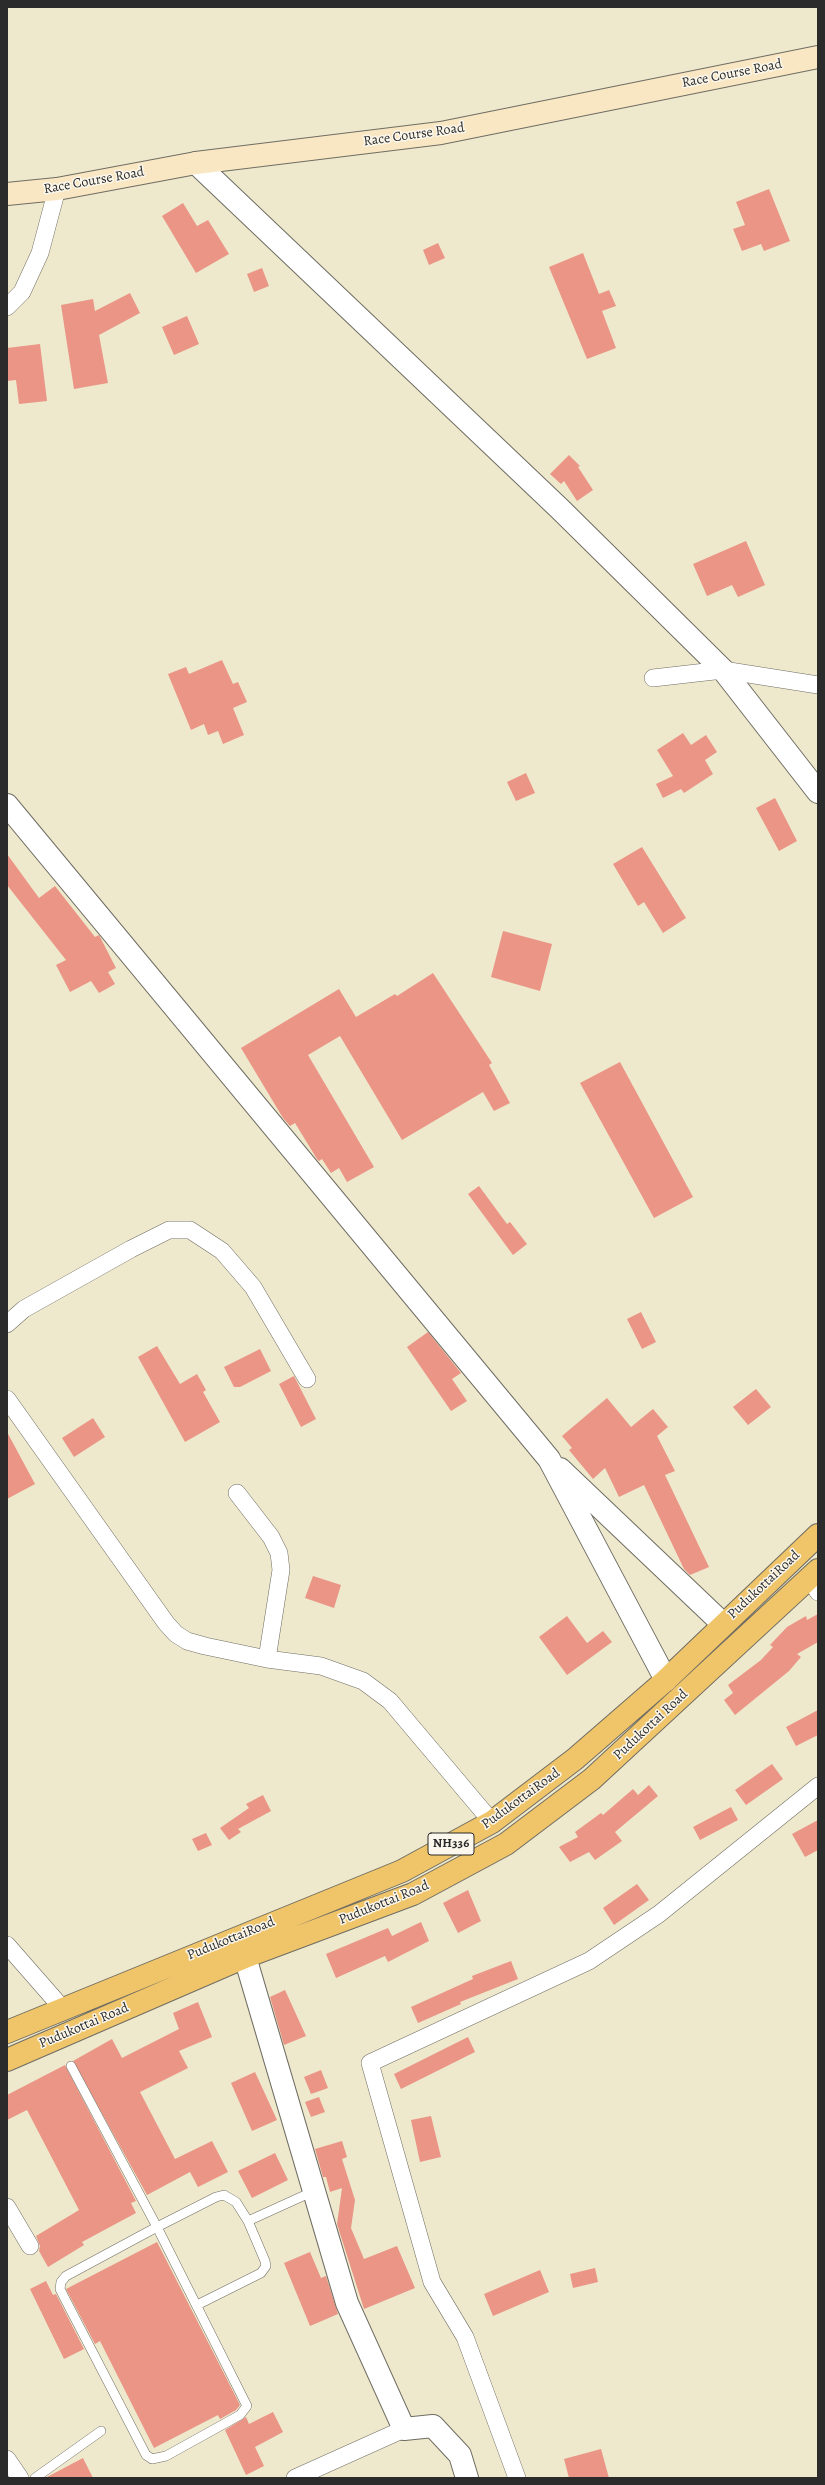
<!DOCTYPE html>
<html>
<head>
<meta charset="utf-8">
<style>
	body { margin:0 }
	#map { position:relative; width:825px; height:2485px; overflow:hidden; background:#eee8cc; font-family:Alegreya,serif }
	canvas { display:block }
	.frame { position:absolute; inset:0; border:8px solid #2b2b2b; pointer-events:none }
</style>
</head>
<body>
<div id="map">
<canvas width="825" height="2485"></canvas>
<div class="frame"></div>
</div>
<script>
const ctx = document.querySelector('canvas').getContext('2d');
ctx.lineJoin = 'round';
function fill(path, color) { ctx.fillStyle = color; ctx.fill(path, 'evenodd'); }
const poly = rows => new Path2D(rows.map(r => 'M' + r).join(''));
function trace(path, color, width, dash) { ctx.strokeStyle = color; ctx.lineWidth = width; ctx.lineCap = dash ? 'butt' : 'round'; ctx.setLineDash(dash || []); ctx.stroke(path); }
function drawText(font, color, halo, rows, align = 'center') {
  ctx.font = font + ' Alegreya,serif'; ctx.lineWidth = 3; ctx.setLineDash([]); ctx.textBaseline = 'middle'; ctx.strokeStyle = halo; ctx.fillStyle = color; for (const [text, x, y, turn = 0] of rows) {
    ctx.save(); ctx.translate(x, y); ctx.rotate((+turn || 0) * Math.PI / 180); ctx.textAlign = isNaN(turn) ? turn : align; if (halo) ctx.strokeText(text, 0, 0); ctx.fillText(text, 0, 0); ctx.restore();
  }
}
fill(poly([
	[769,189,790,241,764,251,761,244,742,251,733,229,745,225,736,202],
	[183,203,197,226,208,220,229,254,196,273,162,216],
	[438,243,445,258,429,265,423,250],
	[583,253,599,294,609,290,616,306,602,311,616,348,587,359,549,267],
	[262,268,269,286,254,292,247,274],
	[130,293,140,313,99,335,108,383,74,389,61,305,93,299,95,311],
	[187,316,199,344,174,355,162,327],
	[40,344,47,401,19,404,16,380,7,381,7,348],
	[569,455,580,466,578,467,593,490,577,501,564,481,561,484,550,474],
	[746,541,765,585,738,597,732,585,707,596,693,564],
	[222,660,233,684,238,682,247,702,233,708,244,735,223,744,218,731,208,735,204,724,191,730,168,674,186,667,189,674],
	[683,733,691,745,706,735,717,752,705,760,713,774,684,793,681,789,663,798,656,784,673,776,657,750],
	[526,773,535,793,516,801,507,782],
	[775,798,797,841,779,851,756,808],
	[642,847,686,918,663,933,644,902,638,906,613,864],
	[7,854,39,898,55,886,95,937,99,935,116,968,108,972,115,984,99,993,91,981,70,992,56,965,66,960,7,885],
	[503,931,552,944,540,991,491,977],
	[433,973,492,1063,489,1065,510,1103,494,1111,483,1092,402,1140,340,1036,308,1055,374,1167,347,1182,339,1168,331,1173,322,1159,319,1161,317,1159,295,1123,290,1126,283,1118,241,1048,339,989,356,1017,395,994,397,996],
	[620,1062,693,1197,654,1218,580,1083],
	[479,1186,507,1224,510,1222,527,1244,513,1255,468,1194],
	[641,1312,656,1342,642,1349,627,1319],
	[428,1332,461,1373,452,1379,467,1401,451,1411,407,1347],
	[157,1346,180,1384,197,1374,206,1390,203,1392,220,1422,185,1442,138,1357],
	[260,1349,271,1371,240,1387,234,1387,224,1367],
	[294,1376,316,1419,301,1427,279,1384],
	[756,1389,771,1407,748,1425,733,1407],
	[607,1398,631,1427,653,1409,668,1427,657,1436,675,1471,665,1475,709,1567,690,1575,684,1569,644,1485,619,1497,605,1468,593,1479,569,1450,572,1448,562,1436],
	[93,1418,105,1437,74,1457,62,1438],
	[7,1432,35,1484,7,1499],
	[313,1576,341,1585,334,1608,305,1598],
	[818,1614,818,1642,797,1654,801,1657,789,1671,735,1715,724,1700,733,1693,728,1685,761,1660,773,1647,770,1645,787,1627,806,1616,807,1620],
	[567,1616,587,1643,603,1631,612,1642,567,1675,539,1637],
	[818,1710,818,1735,796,1746,786,1727],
	[772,1764,783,1779,746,1805,735,1790],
	[649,1785,658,1796,615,1832,622,1841,595,1860,589,1852,570,1862,559,1847,578,1837,575,1832,601,1813,603,1815,633,1789,638,1795],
	[263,1795,271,1811,238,1829,241,1832,229,1840,220,1828,249,1808,246,1804],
	[731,1807,738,1820,700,1840,693,1827],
	[818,1820,818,1850,805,1857,792,1834],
	[206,1833,212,1845,198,1851,192,1839],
	[637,1884,649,1900,614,1925,603,1908],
	[468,1890,481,1921,458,1933,443,1903],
	[421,1922,429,1941,388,1962,385,1956,336,1978,326,1954,388,1928,392,1936],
	[511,1961,518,1979,460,2002,461,2004,418,2023,411,2007,473,1979,472,1976],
	[285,1990,306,2036,284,2045,270,1997],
	[198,2002,212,2037,179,2051,188,2068,140,2092,175,2159,212,2141,228,2172,198,2187,190,2172,147,2195,73,2061,112,2039,122,2058,179,2029,173,2013],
	[468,2037,475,2052,401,2089,394,2074],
	[65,2065,136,2201,131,2203,136,2213,82,2242,84,2245,48,2267,39,2251,40,2246,36,2236,79,2210,27,2110,7,2120,7,2095],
	[321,2070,328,2088,311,2094,304,2077],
	[255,2072,277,2120,252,2131,231,2083],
	[319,2097,325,2112,311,2117,305,2102],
	[431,2116,441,2157,420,2162,411,2120],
	[342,2141,347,2157,342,2159,355,2200,351,2228,364,2259,397,2246,415,2288,364,2309,337,2224,342,2188,330,2192,326,2177,323,2177,315,2149],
	[275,2153,288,2180,252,2198,238,2171],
	[157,2242,240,2405,236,2410,220,2419,218,2415,154,2448,100,2341,95,2344,66,2289],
	[310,2252,321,2278,326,2276,338,2314,310,2326,284,2263],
	[595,2268,598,2282,573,2288,570,2274],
	[540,2270,549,2292,493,2316,484,2294],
	[46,2281,53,2295,56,2294,84,2349,64,2359,30,2289],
	[273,2412,283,2432,255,2447,264,2466,246,2475,225,2430,246,2417,249,2424],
	[601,2449,609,2478,569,2478,564,2459],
	[83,2458,93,2478,45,2478,47,2477]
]), '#ea9586');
const service = poly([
	[71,2066,157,2227,247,2406,240,2415,166,2456,152,2459,146,2455,64,2297,60,2289,61,2282,66,2276,157,2227,216,2197,224,2195,236,2202,248,2221,265,2261,266,2266,261,2273,197,2305],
	[248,2221,314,2191],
	[35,2478,101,2431]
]);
const minor = poly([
	[7,307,22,292,40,253,57,189],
	[653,678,723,670,818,685],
	[7,1324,24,1309,131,1249,169,1230,190,1230,222,1251,253,1287,307,1379],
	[7,1399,166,1623,176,1634,187,1641,205,1646,267,1659,321,1666,363,1681,390,1701,492,1822],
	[237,1493,271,1537,279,1553,281,1570,267,1659],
	[810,1577,818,1592],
	[7,1945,63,2009],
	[7,2207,30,2246],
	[7,2459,20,2478],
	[295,2478,404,2429],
	[517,2478,465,2337,432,2282,370,2063,589,1961,659,1914,818,1786]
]);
const tertiary = poly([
	[196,163,560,509,723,670,818,792],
	[7,805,549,1459,666,1680],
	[560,1469,723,1624],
	[236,1940,245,1957,347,2303,404,2429,433,2426,460,2455,467,2478]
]);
const secondary = poly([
	[7,194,57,189,196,163,441,133,818,57]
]);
const trunk = poly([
	[7,2032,402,1871,492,1822,575,1759,666,1680,818,1535],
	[7,2060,245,1957,413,1894,506,1844,592,1779,818,1570]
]);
trace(service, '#6f6d63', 10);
trace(minor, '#6f6d63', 18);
trace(tertiary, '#6f6d63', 24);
trace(secondary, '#6f6d63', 24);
trace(trunk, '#6f6d63', 24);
trace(service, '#fff', 9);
trace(minor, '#fff', 17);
trace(tertiary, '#fff', 22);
trace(secondary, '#f9e7c3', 22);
trace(trunk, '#f0c469', 22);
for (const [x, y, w] of [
	[451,1844,46]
]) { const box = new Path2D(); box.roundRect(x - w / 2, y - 11, w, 22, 3); ctx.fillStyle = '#fbf7ec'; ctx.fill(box); trace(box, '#2b2b2b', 1); }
drawText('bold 13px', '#2b2b2b', null, [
	["NH336",451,1844]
]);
drawText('14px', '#2b2b2b', '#fbf7ec', [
	["Race Course Road",732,74,-11],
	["Race Course Road",414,135,-8],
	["Race Course Road",94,181,-10],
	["PudukottaiRoad",764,1585,-43],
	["Pudukottai Road",651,1725,-43],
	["PudukottaiRoad",521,1799,-36],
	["Pudukottai Road",384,1903,-22],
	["PudukottaiRoad",231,1939,-22],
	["Pudukottai Road",84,2026,-23]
]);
</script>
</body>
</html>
